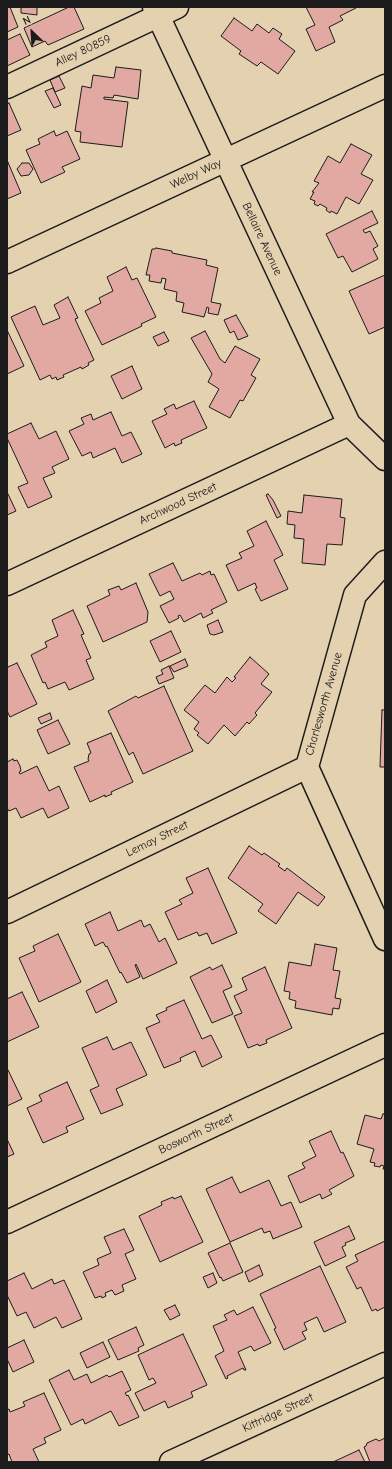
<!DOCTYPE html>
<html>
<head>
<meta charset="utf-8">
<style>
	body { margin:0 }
	#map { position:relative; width:392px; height:1469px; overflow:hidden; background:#e4d1af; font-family:"Comic Neue",sans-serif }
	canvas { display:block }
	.frame { position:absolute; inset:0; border:8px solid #1c1c1c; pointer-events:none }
	.north { position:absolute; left:12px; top:12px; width:40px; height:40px; -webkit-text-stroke:3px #e4d1af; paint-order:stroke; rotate:335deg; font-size:11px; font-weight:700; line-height:16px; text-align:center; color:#1c1c1c }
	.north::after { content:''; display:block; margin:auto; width:14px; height:18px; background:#1c1c1c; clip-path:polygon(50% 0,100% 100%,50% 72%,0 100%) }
</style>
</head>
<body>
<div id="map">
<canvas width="392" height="1469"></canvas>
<div class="frame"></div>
<div class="north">N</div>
</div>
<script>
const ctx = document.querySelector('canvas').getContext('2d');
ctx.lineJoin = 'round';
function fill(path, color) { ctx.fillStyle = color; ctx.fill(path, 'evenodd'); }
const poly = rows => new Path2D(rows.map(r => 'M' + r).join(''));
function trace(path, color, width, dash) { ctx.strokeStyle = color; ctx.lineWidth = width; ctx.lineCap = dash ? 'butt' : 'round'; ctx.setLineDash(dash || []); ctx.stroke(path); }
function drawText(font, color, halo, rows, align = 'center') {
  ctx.font = font + ' "Comic Neue",sans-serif'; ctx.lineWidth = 3; ctx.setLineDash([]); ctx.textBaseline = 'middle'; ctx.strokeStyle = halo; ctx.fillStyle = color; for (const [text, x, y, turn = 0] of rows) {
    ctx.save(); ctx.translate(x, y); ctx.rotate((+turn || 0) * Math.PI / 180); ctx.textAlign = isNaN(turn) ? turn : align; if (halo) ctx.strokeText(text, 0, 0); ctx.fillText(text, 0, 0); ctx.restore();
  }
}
const building = poly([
	[7,7,10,7,18,27,7,32,7,7],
	[21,7,37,7,37,15,21,13,21,7],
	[69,7,74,7,84,29,48,45,45,41,32,47,24,28,69,7],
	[306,7,356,7,356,8,340,16,343,20,329,27,335,42,316,51,306,29,315,25,306,7],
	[234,18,252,31,257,24,269,33,273,28,282,34,279,39,295,51,278,74,261,62,257,66,239,54,241,51,221,36,234,18],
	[20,34,30,55,7,66,7,40,20,34],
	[116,67,141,70,138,99,114,95,113,98,104,97,104,99,128,102,122,147,80,142,81,132,75,131,82,86,91,88,93,75,114,78,116,67],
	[59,76,65,88,55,92,50,80,59,76],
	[53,88,61,105,54,108,45,91,53,88],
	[9,103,21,130,7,136,7,104,9,103],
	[54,131,56,136,67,131,80,159,62,167,65,172,41,183,26,150,40,144,38,139,54,131],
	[351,144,372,155,361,174,373,180,359,204,346,197,337,214,331,211,330,213,326,210,327,208,320,204,318,206,314,204,315,201,310,199,314,192,312,192,319,183,314,181,328,156,340,163,351,144],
	[7,160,21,193,7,199,7,160],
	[22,163,29,163,33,169,29,175,21,176,17,169,22,163],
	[372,211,378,223,363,230,365,233,370,231,378,246,373,249,378,259,352,272,343,256,338,258,326,234,372,211],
	[156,248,172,251,172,253,207,260,206,265,218,268,211,302,221,304,218,315,208,313,209,308,207,307,204,317,182,312,184,303,176,301,177,292,164,289,166,279,162,278,161,283,149,281,150,275,146,275,152,249,155,249,156,248],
	[126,267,132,280,137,278,156,317,141,324,142,326,102,345,85,311,101,303,99,298,113,291,107,277,126,267],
	[385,275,385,327,369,334,349,291,385,275],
	[68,297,78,318,75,319,94,360,88,363,89,365,82,369,81,367,63,375,64,377,57,380,56,377,52,379,50,375,40,380,11,317,35,306,43,325,60,318,54,305,68,297],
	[236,315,248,336,238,340,234,331,230,333,224,320,236,315],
	[7,330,24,366,7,374,7,330],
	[205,331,220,359,225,363,235,346,260,359,251,375,256,378,243,401,240,400,230,418,209,407,219,389,208,382,212,374,191,338,205,331],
	[164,332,169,341,158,346,153,337,164,332],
	[132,366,142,389,122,399,111,376,132,366],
	[194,401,207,428,181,440,182,443,175,446,174,443,165,448,152,421,167,414,164,409,174,404,176,409,194,401],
	[111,412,122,436,131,432,142,454,122,463,115,448,93,458,91,452,82,456,69,431,84,424,81,418,91,414,93,420,111,412],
	[31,423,39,439,56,431,69,459,52,467,55,473,43,478,52,497,28,508,18,487,28,483,7,438,7,434,31,423],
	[7,492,16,511,7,515,7,492],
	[268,494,273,500,281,516,277,518,266,495,268,494],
	[304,495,342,499,340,517,345,518,342,545,327,544,325,565,302,563,304,539,294,538,295,525,287,524,288,511,302,513,304,495],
	[266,521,283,555,274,560,288,589,261,601,255,589,257,588,255,583,238,591,226,565,242,558,239,553,254,546,247,531,266,521],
	[173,563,182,581,200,573,202,575,210,571,211,575,214,574,227,602,211,610,213,613,203,618,201,613,184,622,180,615,178,616,179,618,169,623,160,606,174,599,170,591,160,596,149,574,173,563],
	[136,583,148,612,147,622,103,642,87,606,110,595,108,590,119,586,121,590,136,583],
	[73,610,84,634,81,635,91,658,86,660,94,679,69,690,65,682,48,689,45,682,43,683,31,655,47,647,45,642,58,636,52,620,73,610],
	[218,620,223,632,214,635,210,634,207,625,218,620],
	[171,631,181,652,160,662,150,641,171,631],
	[250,657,269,674,261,684,272,692,255,713,257,715,249,724,247,722,235,736,224,725,208,744,197,735,199,733,194,729,199,722,184,710,205,685,215,693,227,677,232,682,236,678,234,677,250,657],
	[185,659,188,666,174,672,170,666,185,659],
	[17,663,37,704,10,717,7,711,7,664,8,667,17,663],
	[169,666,174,678,159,684,156,677,163,674,161,670,169,666],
	[164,686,193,751,143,774,133,752,129,755,108,711,136,696,138,698,164,686],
	[382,710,385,710,385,767,380,767,382,710],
	[50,713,52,719,41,724,38,718,50,713],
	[58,720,70,744,48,754,37,730,58,720],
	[111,733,133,782,111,792,112,794,105,797,105,795,90,802,74,767,89,761,88,759,89,754,91,753,87,743,111,733],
	[13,759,14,761,17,760,20,766,21,771,19,772,20,774,37,766,49,791,59,786,69,808,48,818,43,808,21,818,16,808,9,811,7,808,7,762,13,759],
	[249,846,262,855,264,853,280,864,278,866,285,871,287,868,325,897,318,906,298,892,276,924,258,911,263,904,228,878,249,846],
	[208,868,237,933,212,944,207,933,199,936,197,932,178,940,165,912,182,904,179,900,193,893,186,878,208,868],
	[110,912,118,931,141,920,144,927,150,924,159,942,165,938,177,963,143,979,136,964,135,965,140,977,127,983,121,972,120,973,107,946,106,947,103,942,95,946,85,924,110,912],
	[58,934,81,982,39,1002,19,958,35,951,33,946,58,934],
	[315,944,337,948,333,970,340,971,335,998,341,999,339,1009,333,1008,332,1015,295,1008,296,1001,289,999,290,992,284,991,289,962,311,966,315,944],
	[222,965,232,987,223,991,233,1014,212,1023,190,977,210,967,212,970,222,965],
	[265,967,292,1028,266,1040,267,1043,259,1046,258,1044,248,1048,234,1016,242,1013,234,996,247,990,242,978,265,967],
	[107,980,117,1002,96,1013,86,991,107,980],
	[22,992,39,1027,7,1042,7,999,22,992],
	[184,1000,202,1039,211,1035,222,1057,202,1067,195,1051,180,1058,181,1061,164,1068,146,1028,160,1022,156,1015,167,1010,166,1008,184,1000],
	[107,1037,113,1050,131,1042,147,1075,116,1089,123,1105,101,1114,90,1090,99,1086,82,1048,107,1037],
	[7,1068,22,1099,7,1106,7,1068],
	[67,1082,84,1119,66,1127,68,1132,43,1143,27,1108,42,1101,39,1095,67,1082],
	[383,1114,385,1114,385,1169,383,1169,384,1166,381,1165,380,1167,374,1166,375,1163,370,1162,374,1149,357,1144,365,1115,381,1119,383,1114],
	[331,1131,341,1153,343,1152,354,1176,329,1190,332,1194,322,1199,320,1194,300,1203,288,1176,305,1168,302,1163,316,1156,309,1141,331,1131],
	[7,1139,14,1154,7,1157,7,1139],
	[232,1177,240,1193,269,1180,281,1206,291,1202,302,1227,273,1239,270,1231,264,1233,262,1228,230,1242,206,1189,232,1177],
	[181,1196,203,1242,160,1262,139,1216,162,1205,161,1202,173,1197,174,1199,181,1196],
	[349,1226,355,1239,345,1243,346,1245,342,1247,346,1256,325,1266,314,1242,349,1226],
	[124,1229,134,1250,125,1254,136,1279,122,1285,124,1291,115,1295,112,1290,105,1293,106,1296,102,1298,101,1296,95,1298,83,1272,99,1265,97,1259,111,1253,104,1237,124,1229],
	[385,1241,385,1307,377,1311,376,1309,372,1311,361,1287,357,1289,346,1267,358,1261,355,1255,385,1241],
	[230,1243,243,1272,223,1281,221,1277,220,1278,208,1253,230,1243],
	[259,1265,263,1275,249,1282,245,1272,259,1265],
	[320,1266,346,1322,324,1332,317,1317,304,1323,307,1330,302,1332,306,1339,284,1350,274,1329,276,1328,260,1294,320,1266],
	[24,1273,32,1289,52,1279,54,1284,64,1280,82,1319,62,1328,56,1317,34,1328,26,1312,17,1316,7,1295,7,1281,24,1273],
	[213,1273,217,1283,208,1288,203,1277,213,1273],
	[175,1305,180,1315,170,1320,164,1310,175,1305],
	[253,1307,271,1343,254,1351,251,1346,238,1352,246,1370,244,1370,243,1368,227,1376,228,1378,226,1379,215,1356,224,1351,213,1326,227,1320,224,1315,234,1310,237,1315,253,1307],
	[136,1327,144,1345,138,1348,139,1351,118,1360,108,1340,136,1327],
	[183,1334,207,1385,191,1392,193,1397,168,1408,165,1401,144,1411,135,1393,156,1383,153,1378,149,1380,138,1355,183,1334],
	[24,1340,34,1362,13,1372,7,1359,7,1348,24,1340],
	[103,1342,110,1357,87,1368,80,1353,103,1342],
	[69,1370,74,1380,87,1374,91,1383,107,1375,109,1377,122,1371,131,1390,125,1393,127,1396,128,1395,139,1417,119,1426,111,1411,85,1424,83,1419,71,1425,49,1380,69,1370],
	[44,1393,61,1430,44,1438,46,1443,33,1449,39,1462,12,1462,9,1454,7,1455,7,1410,9,1409,10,1412,25,1406,23,1402,44,1393],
	[385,1438,385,1462,370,1462,364,1447,366,1446,367,1443,376,1439,379,1441,385,1438],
	[359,1450,365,1462,333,1462,359,1450]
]);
fill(building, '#e2a8a2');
trace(building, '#1c1c1c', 1);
const minor = poly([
	[154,7,349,424,385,459],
	[7,87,177,7],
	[7,262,385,86],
	[385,562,355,595,307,767,385,939],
	[7,584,349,424],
	[7,912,307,767],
	[7,1222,385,1045],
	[171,1462,385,1364]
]);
trace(minor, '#1c1c1c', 25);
trace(minor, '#e4d1af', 22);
drawText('12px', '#1c1c1c', '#e4d1af', [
	["Alley 80859",83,51,-25],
	["Welby Way",196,174,-25],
	["Bellaire Avenue",262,239,65],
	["Archwood Street",178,504,-25],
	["Charlesworth Avenue",324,704,-74],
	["Lemay Street",157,839,-26],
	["Bosworth Street",196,1134,-25],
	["Kittridge Street",278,1413,-25]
]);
</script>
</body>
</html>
